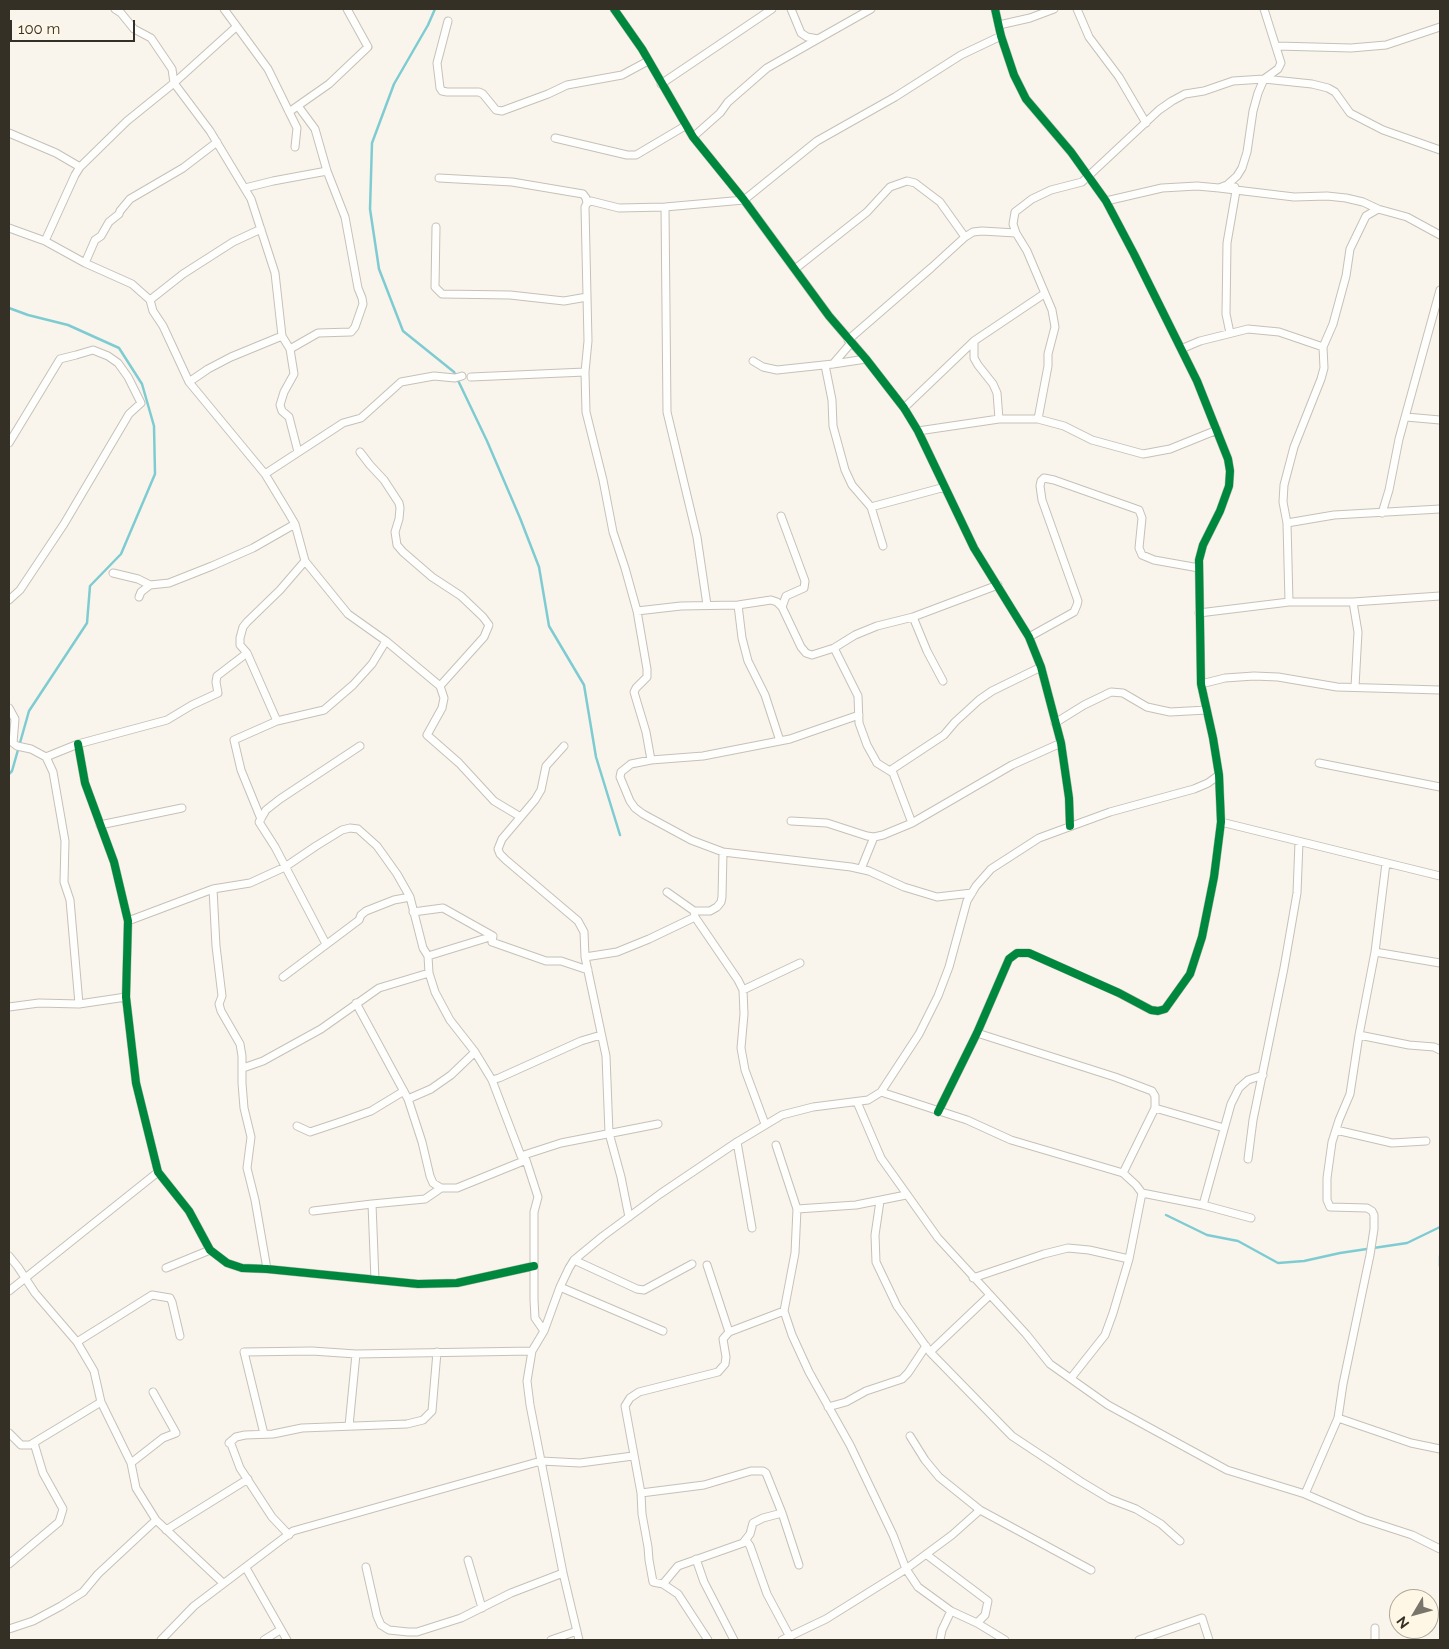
<!DOCTYPE html>
<html>
<head>
<meta charset="utf-8">
<style>
	body { margin:0 }
	#map { position:relative; width:1449px; height:1649px; overflow:hidden; background:#f9f5ec; font-family:Raleway,sans-serif }
	canvas { display:block }
	.frame { position:absolute; inset:0; border:10px solid #353026; pointer-events:none }
	.north { position:absolute; left:1389px; top:1589px; width:50px; height:50px; box-sizing:border-box; background:#fff7e6; border:1px solid #aea799; border-radius:50%; rotate:233deg; font-size:14px; font-weight:700; line-height:20px; text-align:center; color:#353026 }
	.north::after { content:''; display:block; margin:auto; width:18px; height:22px; background:#7a756b; clip-path:polygon(50% 0,100% 100%,50% 72%,0 100%) }
	.scale { position:absolute; left:10px; top:20px; width:125px; height:22px; box-sizing:border-box; border:2px solid #353026; border-top:0; padding-left:6px; font-size:15px; line-height:18px; white-space:nowrap; color:#353026; -webkit-text-stroke:4px #fff7e6; paint-order:stroke }
</style>
</head>
<body>
<div id="map">
<canvas width="1449" height="1649"></canvas>
<div class="frame"></div>
<div class="north">N</div>
<div class="scale">100 m</div>
</div>
<script>
const ctx = document.querySelector('canvas').getContext('2d');
ctx.lineJoin = 'round';
const poly = rows => new Path2D(rows.map(r => 'M' + r).join(''));
function trace(path, color, width, dash) { ctx.strokeStyle = color; ctx.lineWidth = width; ctx.lineCap = dash ? 'butt' : 'round'; ctx.setLineDash(dash || []); ctx.stroke(path); }
trace(poly([
	[435,9,428,25,394,84,372,143,370,209,379,269,403,331,454,372,487,441,520,518,539,567,549,626,584,685,596,757,620,835],
	[9,308,28,315,68,325,119,348,142,384,154,426,155,474,121,554,90,586,87,623,29,711,12,771,9,774],
	[1166,1215,1207,1235,1238,1241,1278,1263,1304,1261,1340,1253,1407,1243,1440,1227],
	[1440,1256,1440,1266]
]), '#7eccd2', 2.5);
const minor = poly([
	[115,9,121,13,134,29,151,38,172,69,174,83,210,131,251,199,275,273,282,336,290,349,294,374,284,392,280,405,282,411,289,417,298,452],
	[224,9,268,69,297,128,295,147],
	[614,9,642,49,693,137,744,200,829,316,866,359,904,408,918,431,974,548,1029,637,1041,667,1061,743,1069,798,1070,826],
	[791,9,801,33,807,37,818,39,871,9],
	[1077,9,1089,37,1119,77,1146,123],
	[448,21,437,63,440,88,442,91,447,92,479,92,483,94,496,110,502,111,548,94,567,85,622,75,648,61],
	[999,25,1030,18,1054,9],
	[1277,46,1351,48,1386,45,1440,27],
	[661,84,772,9],
	[289,112,329,84,368,47,347,9],
	[9,133,56,153,80,167],
	[693,137,720,113,728,102,767,68,818,39],
	[555,138,627,155,636,155,685,126],
	[439,178,512,182,583,194,586,198,587,203,585,207,588,341,585,372,586,412,603,480,613,532,625,568,637,611,647,669,647,677,636,688,634,692,646,732,651,760],
	[245,188,273,181,327,171],
	[1219,188,1294,197,1327,196,1346,198,1363,202,1378,209,1407,217,1440,235],
	[1106,201,1162,188,1197,186,1219,188,1227,185,1237,176,1242,168,1247,152,1253,111,1258,93,1264,79,1278,69,1281,63,1264,9],
	[587,203,591,201,619,208,665,207,744,200,817,141,895,97,961,55,1001,36],
	[665,207,667,412,697,537,707,605],
	[436,227,435,287,442,294,510,295,564,301,587,297],
	[9,228,45,241,85,263,132,284,150,300,153,311,163,326,189,382,265,474,288,512,295,524,305,561,348,614,386,641,440,686,444,698,442,708,427,735,459,763,494,801,519,816],
	[45,241,75,175,80,167,127,121,174,83,236,27],
	[85,263,95,240,101,236,109,222,119,214,120,211,130,199,183,168,217,142],
	[795,269,867,212,890,187,907,181,915,183,940,202,965,237],
	[150,300,183,274,233,242,261,229],
	[1230,333,1226,314,1227,243,1236,191,1235,187],
	[848,340,931,268,965,237,973,232,982,231,1016,233],
	[974,341,974,358,978,365,993,384,997,393,999,419],
	[290,349,318,333,351,332,355,327,363,304,362,298,358,288,345,217,327,171,315,129,298,106],
	[1181,349,1200,341,1248,329,1279,332,1323,347],
	[753,361,763,367,777,370,833,364,866,359],
	[833,364,851,343],
	[825,365,832,400,833,426,845,470,852,485,871,507,883,546],
	[471,377,585,372],
	[189,382,208,369,231,357,282,336],
	[904,408,974,341,1044,294],
	[1406,417,1440,420],
	[1038,419,1048,366,1048,354,1055,327,1052,310,1027,251,1016,233,1013,224,1015,212,1032,199,1051,190,1082,182,1159,110,1172,101,1185,94,1204,91,1233,81,1264,79,1312,84,1328,88,1335,92,1350,113,1383,130,1440,150],
	[918,431,999,419,1038,419,1064,426,1092,440,1143,454,1170,449,1217,430],
	[9,443,60,359,76,355,93,350,108,356,118,363,128,377,141,403,129,414,64,524,20,590,9,600],
	[360,452,370,465,384,480,399,503,400,508,399,519,395,532,397,545,403,552,432,577,461,596,483,617,489,625,484,637,440,686],
	[265,474,343,423,361,418,401,382,434,376,455,378,462,376],
	[871,507,945,487],
	[1382,513,1389,490,1399,439,1440,290],
	[781,516,805,581,804,588,786,596,782,607],
	[1287,523,1334,515,1440,509],
	[113,573,138,579,150,585],
	[139,597,141,592,150,585,169,583,212,566,253,548,295,524],
	[1289,602,1287,523,1283,502,1284,485,1294,447,1321,379,1324,368,1323,347,1333,324,1346,276,1350,249,1366,216,1378,209],
	[1353,602,1358,632,1355,687],
	[738,605,742,638,748,661,765,695,780,741],
	[637,611,681,606,738,605,771,600,777,602,782,607,801,647,806,653,812,655,834,648,855,635,877,626,913,617,998,585],
	[1199,613,1289,602,1353,602,1440,596],
	[913,617,927,651,943,681],
	[1029,637,1074,612,1077,605,1078,601,1042,500,1040,486,1041,481,1044,478,1054,480,1139,510,1142,518,1139,548,1142,555,1154,560,1199,568],
	[834,648,858,696,859,723,867,745,877,763,893,773,912,823],
	[1201,684,1225,678,1254,676,1278,677,1337,687,1440,690],
	[9,708,15,719,13,743,17,746,31,749,46,757,53,772,65,841,64,882,70,900,79,1004],
	[859,715,790,739,703,756,651,760,631,764,621,772,620,777,630,801,635,808,643,814,691,840,723,852,851,867,869,871,904,887,937,897,972,893],
	[277,721,247,653,240,645,240,638,243,627,247,622,280,590,305,561],
	[1055,723,1084,705,1111,692,1123,693,1147,707,1170,712,1207,710],
	[78,744,85,783,114,862,128,921,126,997,136,1083,158,1172,189,1211,210,1250,227,1263,242,1268,267,1269,418,1284,457,1283,534,1266],
	[564,746,546,766,541,790,535,800,502,839,498,849,500,854,506,860,578,921,584,932,585,957,606,1056,609,1133,621,1177,629,1217],
	[46,757,78,744,167,720,192,705,218,693,216,682,217,676,247,653],
	[1319,763,1440,787],
	[891,770,944,735,955,722,979,700,992,691,1041,667],
	[261,819,241,770,234,740,277,721,324,710,353,685,372,664,386,641],
	[791,821,827,823,867,836,874,837,883,835,912,823,1012,765,1061,743],
	[1221,822,1440,876],
	[100,825,182,808],
	[861,869,874,837],
	[213,889,216,946,222,996,219,1004,221,1011,240,1044,242,1056,242,1083,244,1108,251,1137,247,1168,255,1200,267,1269],
	[667,892,694,911],
	[413,912,443,908,493,936],
	[695,917,738,980,743,990,744,1014,741,1048,745,1070,765,1124],
	[128,921,213,889,250,883,285,867,316,846,342,830,350,828,358,829,377,846,397,874,410,897,423,948,428,956,429,973,435,992,450,1020,475,1052,492,1080,521,1156,526,1160,538,1197,534,1212,534,1300,535,1318,544,1331],
	[326,944,275,847,259,822,266,810,280,799,360,746],
	[1375,952,1440,963],
	[428,956,493,936,492,942,546,961,561,961,588,970],
	[585,957,617,952,649,939,695,917,694,911,710,911,717,907,721,902,722,897,723,852],
	[283,977,359,920,361,915,366,911,394,900,410,897],
	[743,990,800,963],
	[356,1003,408,1099,422,1142,430,1176,433,1183,441,1188,457,1188,526,1160],
	[9,1007,39,1003,79,1004,126,997],
	[977,1033,1115,1077,1152,1091,1155,1096,1155,1108,1123,1173],
	[1359,1035,1409,1045,1434,1047,1440,1050],
	[243,1068,263,1061,321,1029,379,988,429,973],
	[492,1080,499,1078,581,1041,601,1035],
	[881,1092,967,1120,1011,1140,1123,1173,1136,1185,1142,1193,1129,1259,1113,1313,1105,1335,1071,1378],
	[408,1099,431,1089,451,1075,475,1052],
	[857,1102,881,1158,938,1238,1026,1334,1050,1364,1108,1405,1227,1470,1305,1494,1363,1519,1412,1535,1440,1549],
	[1155,1108,1224,1128],
	[938,1112,977,1033,1009,959,1017,953,1029,953,1119,993,1151,1010,1158,1011,1165,1009,1190,974,1202,937,1214,877,1221,822,1219,775,1213,738,1201,684,1199,560,1203,545,1220,511,1229,486,1230,471,1228,459,1197,381,1134,254,1106,201,1071,152,1026,99,1014,75,1001,36,995,9],
	[297,1126,310,1132,343,1121,371,1111,404,1091],
	[1336,1130,1392,1143,1426,1141],
	[737,1142,752,1228],
	[776,1145,797,1209],
	[521,1156,561,1143,658,1124],
	[1248,1159,1253,1120,1284,968,1297,893,1299,842],
	[1142,1193,1203,1205,1251,1218],
	[906,1195,856,1205,797,1209,795,1253,784,1311,792,1335,809,1372,850,1445,893,1535,906,1569,918,1587,951,1611,977,1623,1005,1640],
	[880,1201,875,1235,876,1262,897,1306,930,1352,1012,1436,1080,1481,1110,1499,1136,1509,1161,1524,1180,1541],
	[372,1204,425,1199,441,1188],
	[1203,1205,1231,1104,1239,1088,1248,1080,1263,1075],
	[313,1211,372,1204,375,1280],
	[9,1256,18,1267,35,1293,77,1342,94,1371,101,1402,131,1463,136,1488,156,1520,223,1583],
	[574,1260,637,1289,644,1290,692,1264],
	[707,1265,729,1332],
	[166,1268,210,1250],
	[973,1278,1044,1254,1068,1248,1089,1250,1129,1259],
	[560,1287,663,1331],
	[9,1291,158,1172],
	[77,1342,152,1295,170,1298,172,1302,180,1336],
	[930,1352,990,1295],
	[828,1407,846,1402,866,1391,902,1379,908,1373,926,1346],
	[1338,1418,1411,1443,1440,1449],
	[349,1426,356,1354],
	[9,1433,21,1445,30,1445,101,1402],
	[264,1434,244,1352,312,1351,356,1354,532,1351],
	[910,1436,925,1460,939,1477,980,1510,1091,1570],
	[131,1463,163,1438,176,1433,153,1392],
	[641,1493,704,1485,751,1471,763,1471,766,1473,782,1513,799,1565],
	[1305,1494,1338,1418,1343,1384,1370,1255,1374,1229,1374,1215,1372,1211,1367,1208,1330,1207,1327,1200,1327,1178,1332,1142,1339,1120,1350,1094,1359,1035,1375,952,1386,863],
	[166,1530,248,1479],
	[289,1535,272,1517,240,1468,231,1444,229,1443,236,1437,245,1435,273,1434,302,1428,407,1424,423,1420,432,1411,437,1352],
	[746,1540,750,1546,767,1594,790,1637],
	[927,1555,988,1601,985,1615,977,1623],
	[696,1559,704,1582,734,1640],
	[468,1560,482,1608],
	[9,1564,59,1522,63,1509,43,1473,34,1443],
	[366,1567,377,1616,381,1625,389,1630,408,1632,417,1632,461,1618,511,1593,563,1573],
	[246,1568,287,1640],
	[663,1584,678,1566,743,1543,750,1534,753,1523,763,1518,782,1513],
	[9,1629,33,1621,61,1606,83,1592,98,1574,156,1520],
	[161,1640,194,1606,293,1531,541,1461,580,1463,633,1456],
	[264,1640,280,1630],
	[551,1640,577,1631],
	[579,1640,563,1573,530,1405,527,1381,532,1351,544,1331,560,1287,569,1268,574,1260,603,1236,660,1194,737,1142,782,1115,813,1107,868,1100,881,1092,919,1034,938,996,949,967,967,901,976,886,991,869,1039,838,1110,812,1194,789,1208,783,1219,775],
	[708,1640,678,1594,663,1584,653,1582,649,1560,648,1547,642,1514,641,1493,625,1406,630,1398,639,1392,718,1372,725,1364,726,1357,723,1339,729,1332,784,1311],
	[782,1640,826,1619,906,1569,952,1535,980,1510],
	[940,1640,942,1630,951,1611],
	[1139,1640,1202,1618,1209,1640],
	[1375,1640,1375,1628]
]);
trace(minor, '#c6c1b8', 9);
trace(minor, '#fefefc', 7);
trace(poly([
	[614,9,642,49,693,137,744,200,829,316,866,359,904,408,918,431,974,548,1029,637,1041,667,1061,743,1069,798,1070,826],
	[78,744,85,783,114,862,128,921,126,997,136,1083,158,1172,189,1211,210,1250,227,1263,242,1268,267,1269,418,1284,457,1283,534,1266],
	[938,1112,977,1033,1009,959,1017,953,1029,953,1119,993,1151,1010,1158,1011,1165,1009,1190,974,1202,937,1214,877,1221,822,1219,775,1213,738,1201,684,1199,560,1203,545,1220,511,1229,486,1230,471,1228,459,1197,381,1134,254,1106,201,1071,152,1026,99,1014,75,1001,36,995,9]
]), '#00873e', 8);
</script>
</body>
</html>
